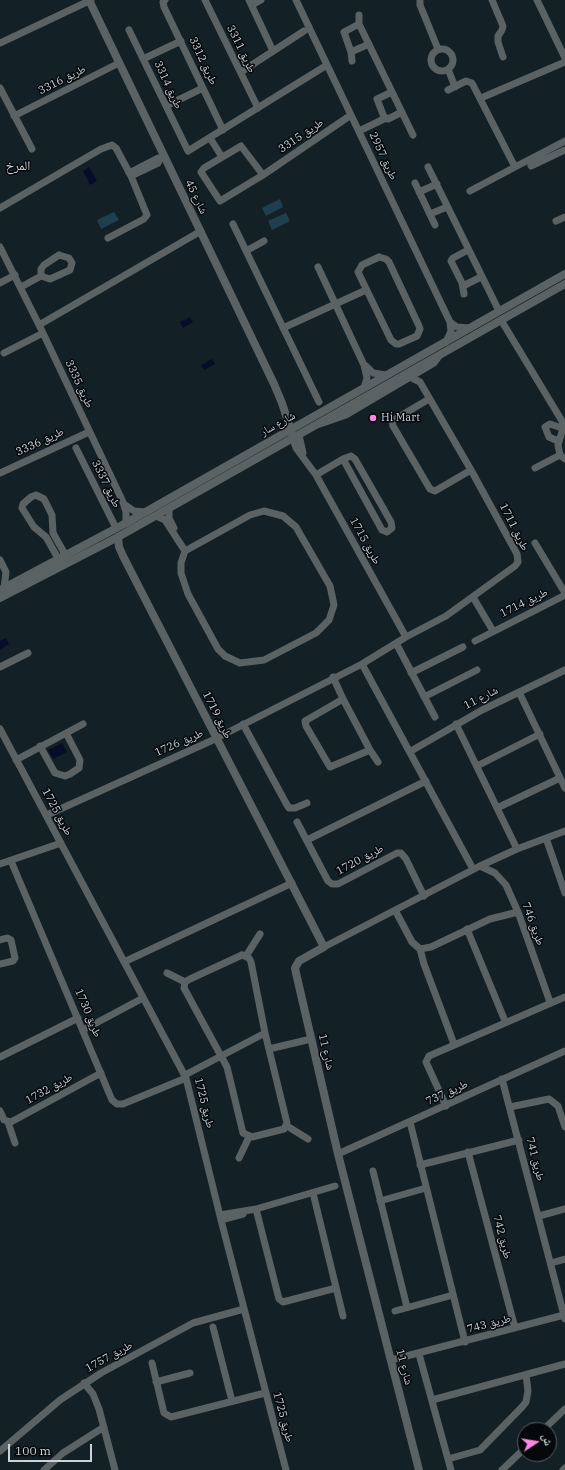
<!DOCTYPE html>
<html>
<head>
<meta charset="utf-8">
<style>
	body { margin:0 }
	#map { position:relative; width:565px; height:1470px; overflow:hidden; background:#132127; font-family:"IBM Plex Serif","Noto Naskh Arabic",serif }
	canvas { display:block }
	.north { position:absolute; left:517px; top:1422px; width:40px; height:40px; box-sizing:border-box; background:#05090c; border:1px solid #545a5e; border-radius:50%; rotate:78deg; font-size:11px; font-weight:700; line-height:16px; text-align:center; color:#cbd3d8 }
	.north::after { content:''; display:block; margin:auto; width:14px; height:18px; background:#fc86e3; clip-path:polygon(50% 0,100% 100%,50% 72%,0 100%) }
	.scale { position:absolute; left:8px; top:1444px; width:84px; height:18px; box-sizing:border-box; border:2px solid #cbd3d8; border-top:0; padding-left:5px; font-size:12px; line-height:14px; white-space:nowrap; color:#cbd3d8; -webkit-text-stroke:3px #05090c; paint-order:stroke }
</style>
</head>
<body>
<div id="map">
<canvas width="565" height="1470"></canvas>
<div class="north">ش</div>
<div class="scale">100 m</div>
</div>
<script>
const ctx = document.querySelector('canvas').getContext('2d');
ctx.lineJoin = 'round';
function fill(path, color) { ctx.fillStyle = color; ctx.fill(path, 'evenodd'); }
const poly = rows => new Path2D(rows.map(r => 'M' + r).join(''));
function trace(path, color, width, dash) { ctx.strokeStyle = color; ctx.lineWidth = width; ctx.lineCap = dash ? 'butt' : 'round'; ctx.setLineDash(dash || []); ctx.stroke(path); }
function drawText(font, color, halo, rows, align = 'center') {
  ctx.font = font + ' "IBM Plex Serif","Noto Naskh Arabic",serif'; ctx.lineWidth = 3; ctx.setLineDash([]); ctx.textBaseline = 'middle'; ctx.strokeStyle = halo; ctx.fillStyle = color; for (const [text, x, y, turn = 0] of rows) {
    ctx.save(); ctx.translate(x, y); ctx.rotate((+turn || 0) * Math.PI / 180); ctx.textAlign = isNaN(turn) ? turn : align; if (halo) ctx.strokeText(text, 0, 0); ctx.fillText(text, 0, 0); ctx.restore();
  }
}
fill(poly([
	[280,199,283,207,266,216,262,208],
	[114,212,119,220,101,229,97,220],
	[286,213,290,221,272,230,268,221]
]), '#1e404e');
fill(poly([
	[89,167,97,181,90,185,83,171],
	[190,317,193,322,183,328,180,322],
	[212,359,215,364,204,370,201,365],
	[6,638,9,644,0,650,0,641],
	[62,743,67,752,53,759,48,750]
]), '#070c29');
trace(poly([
	[165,0,163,2,164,7,223,130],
	[205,0,258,108],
	[249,0,273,51],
	[296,0,450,322,451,331,446,342],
	[420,0,420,5,438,49],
	[492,0,503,26,502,30,498,36,498,42,503,57],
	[537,0,565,58],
	[252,5,261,0],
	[359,15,359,24,413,135],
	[129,30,188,151,327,65],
	[0,43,91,0],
	'431 60a11 11 0 1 1 22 0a11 11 0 1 1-22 0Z',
	[351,52,369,44],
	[143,59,181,41],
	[352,61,351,52,344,32,359,24],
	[448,69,455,87],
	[241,72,304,31],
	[0,88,32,149],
	[448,90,466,81,472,83,515,167,565,141],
	[392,92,377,99,384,117,388,119,402,112],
	[481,98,565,62],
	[166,106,203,88],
	[14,116,119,63],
	[359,131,386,118],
	[210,138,222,157],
	[241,146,263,175,220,201,201,172,204,168,241,146],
	[531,166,565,150],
	[428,167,499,311],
	[129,173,158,158,160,159,158,163,131,176],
	[263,175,351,115],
	[415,183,435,225],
	[470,191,515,167],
	[419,192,437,184],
	[0,208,101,149,112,145,116,148,131,176,147,215,144,219,108,238],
	[430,214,447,207],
	[556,221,565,217],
	[233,224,319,402],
	[0,247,43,333,123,502,126,512,126,523],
	[246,251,264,241],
	[59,255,69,258,72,263,70,270,50,279,41,276,41,269,44,265,59,255],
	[379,257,386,259,389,262,419,326,420,329,417,336,399,344,396,344,391,340,358,272,362,265,379,257],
	[318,267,364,365,367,378,364,388],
	[0,283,15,275],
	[463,286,481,277],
	[21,287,41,276],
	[464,294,462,283,451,261,453,258,468,250],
	[501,320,565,426],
	[450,322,457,327,469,328],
	[39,325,201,231],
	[283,328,366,290],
	[4,353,43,333],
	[366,366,373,373,386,375],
	[429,399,392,421,393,426,430,489,435,491,471,470],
	[320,424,346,415,434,363,440,355],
	[564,425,558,445,560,455,565,459],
	[299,435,303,453],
	[293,439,296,448,316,475,406,637],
	[558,441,549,437,545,427,550,424,562,428],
	[76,448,116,528],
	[535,468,560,455],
	[0,473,89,432],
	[316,475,343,459,351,456,355,459,391,522,392,528,387,532,382,530,343,459],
	[124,504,134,511,146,512],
	[169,509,169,518,174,528],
	[264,511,283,516,296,527,330,586,334,605,329,620,316,633,264,660,240,663,225,656,218,649,188,594,181,573,181,563,185,551,250,515,264,511],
	[156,516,165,520,185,551],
	[535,543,565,593],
	[0,560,6,572,4,588],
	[59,560,46,537,34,527,22,508,23,504,31,497,36,495,44,499,52,515,53,533,66,556],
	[473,597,493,631],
	[475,641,565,595],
	[396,643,435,717],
	[362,664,473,869],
	[0,667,28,653],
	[411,673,463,647],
	[333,677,343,699],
	[519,692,565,788],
	[424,697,477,670],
	[343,699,370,750,330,767,306,726,305,721,343,699],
	[243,724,287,805,289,808,295,808,307,803],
	[456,724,517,849],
	[0,729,186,1078,221,1220,286,1470],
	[40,746,55,773,65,776,70,774,79,768,80,760,66,733],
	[370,750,378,762],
	[411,751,482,710,565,670],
	[16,760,83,724],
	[477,766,540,734],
	[497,808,560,778],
	[47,815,213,740,362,664,406,637,446,616,515,566,518,562,517,554,471,470,420,382,410,377],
	[297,822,328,881,332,884,338,884,397,853,401,853,406,859,424,896],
	[546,838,565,893],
	[307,840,426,781],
	[11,861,112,1100,117,1104,123,1104,186,1078],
	[0,864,61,843],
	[480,866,495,873,506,885,518,912,550,1002],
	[395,910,412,942,420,949,431,947,490,919,518,912],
	[467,929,505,1021],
	[0,940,7,938,11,940,15,958,13,961,0,964],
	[324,947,480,866,517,849,565,831],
	[420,949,424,964,454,1044],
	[242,955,249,958,251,962,265,1033,287,1123,284,1129,252,1137,243,1133,227,1067,184,988,185,982,190,979,242,955],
	[246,956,260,934],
	[124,962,292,883],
	[167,973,185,982],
	[83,1030,143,998],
	[269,1049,311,1039],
	[0,1057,78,1018],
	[185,1075,265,1033],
	[502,1079,565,1319],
	[446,1106,426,1062,429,1056,565,997],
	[510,1107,549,1099,558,1106,565,1127],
	[0,1111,4,1120,11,1122,101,1073],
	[8,1122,15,1143],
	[410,1122,465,1342],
	[287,1126,308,1139],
	[468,1152,515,1328],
	[338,1154,565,1051],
	[239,1158,249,1137],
	[420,1165,519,1140],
	[373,1171,407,1307],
	[313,1193,343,1316],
	[380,1201,426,1188],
	[256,1209,279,1299,283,1302,336,1288],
	[220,1215,256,1209,335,1186],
	[539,1216,565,1209],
	[221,1220,243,1214],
	[551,1263,565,1259],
	[395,1311,453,1295],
	[213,1327,232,1401],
	[419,1354,451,1470],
	[391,1360,564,1315],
	[152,1363,164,1413,171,1417,265,1393],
	[156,1382,190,1373],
	[84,1383,93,1394,99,1409,115,1470],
	[432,1400,565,1364],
	[543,1430,565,1409],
	[0,1451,60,1400,101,1373,193,1323,244,1309],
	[448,1459,480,1450,522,1407,526,1402,528,1391,526,1375],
	[44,1470,63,1453,104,1427],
	[502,1470,525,1448],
	[563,1470,565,1468]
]), '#5a6263', 7);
trace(poly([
	[89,0,274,384,282,403,292,434],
	[118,537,119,547,123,556,324,947,299,961,295,968,296,973,338,1154,419,1470],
	[0,590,126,523,565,274],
	[0,598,118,537,565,284]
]), '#5a6263', 8);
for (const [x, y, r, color] of [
	[373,418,4,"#fc86e3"]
]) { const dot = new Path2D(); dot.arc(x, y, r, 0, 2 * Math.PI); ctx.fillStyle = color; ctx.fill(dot); trace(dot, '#05090c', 1.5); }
drawText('11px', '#cbd3d8', '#05090c', [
	["طريق 3311",241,49,64],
	["طريق 3312",203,61,65],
	["طريق 3316",62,80,-27],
	["طريق 3314",168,85,65],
	["طريق 3315",301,136,-34],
	["طريق 2957",383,156,65],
	["شارع 45",196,197,64],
	["طريق 3335",79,384,65],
	["شارع سار",278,424,-29],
	["طريق 3336",40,442,-25],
	["طريق 3337",106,484,64],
	["طريق 1711",514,527,63],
	["طريق 1715",365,541,61],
	["طريق 1714",524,603,-26],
	["شارع 11",481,698,-27],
	["طريق 1719",217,715,63],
	["طريق 1726",179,743,-24],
	["طريق 1725",57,812,62],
	["طريق 1720",360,860,-28],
	["طريق 746",533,924,70],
	["طريق 1730",88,1013,67],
	["شارع 11",326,1052,77],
	["طريق 1732",49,1089,-29],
	["طريق 737",447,1093,-25],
	["طريق 1725",204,1103,76],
	["طريق 741",535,1159,75],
	["طريق 742",502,1237,75],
	["طريق 743",489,1324,-15],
	["طريق 1757",109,1357,-29],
	["شارع 11",404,1367,75],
	["طريق 1725",283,1417,75]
]);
drawText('11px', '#cbd3d8', '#05090c', [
	["Hi Mart",381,418]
], 'left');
drawText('13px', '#cbd3d8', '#05090c', [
	["المرخ",18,166]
]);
</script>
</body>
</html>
